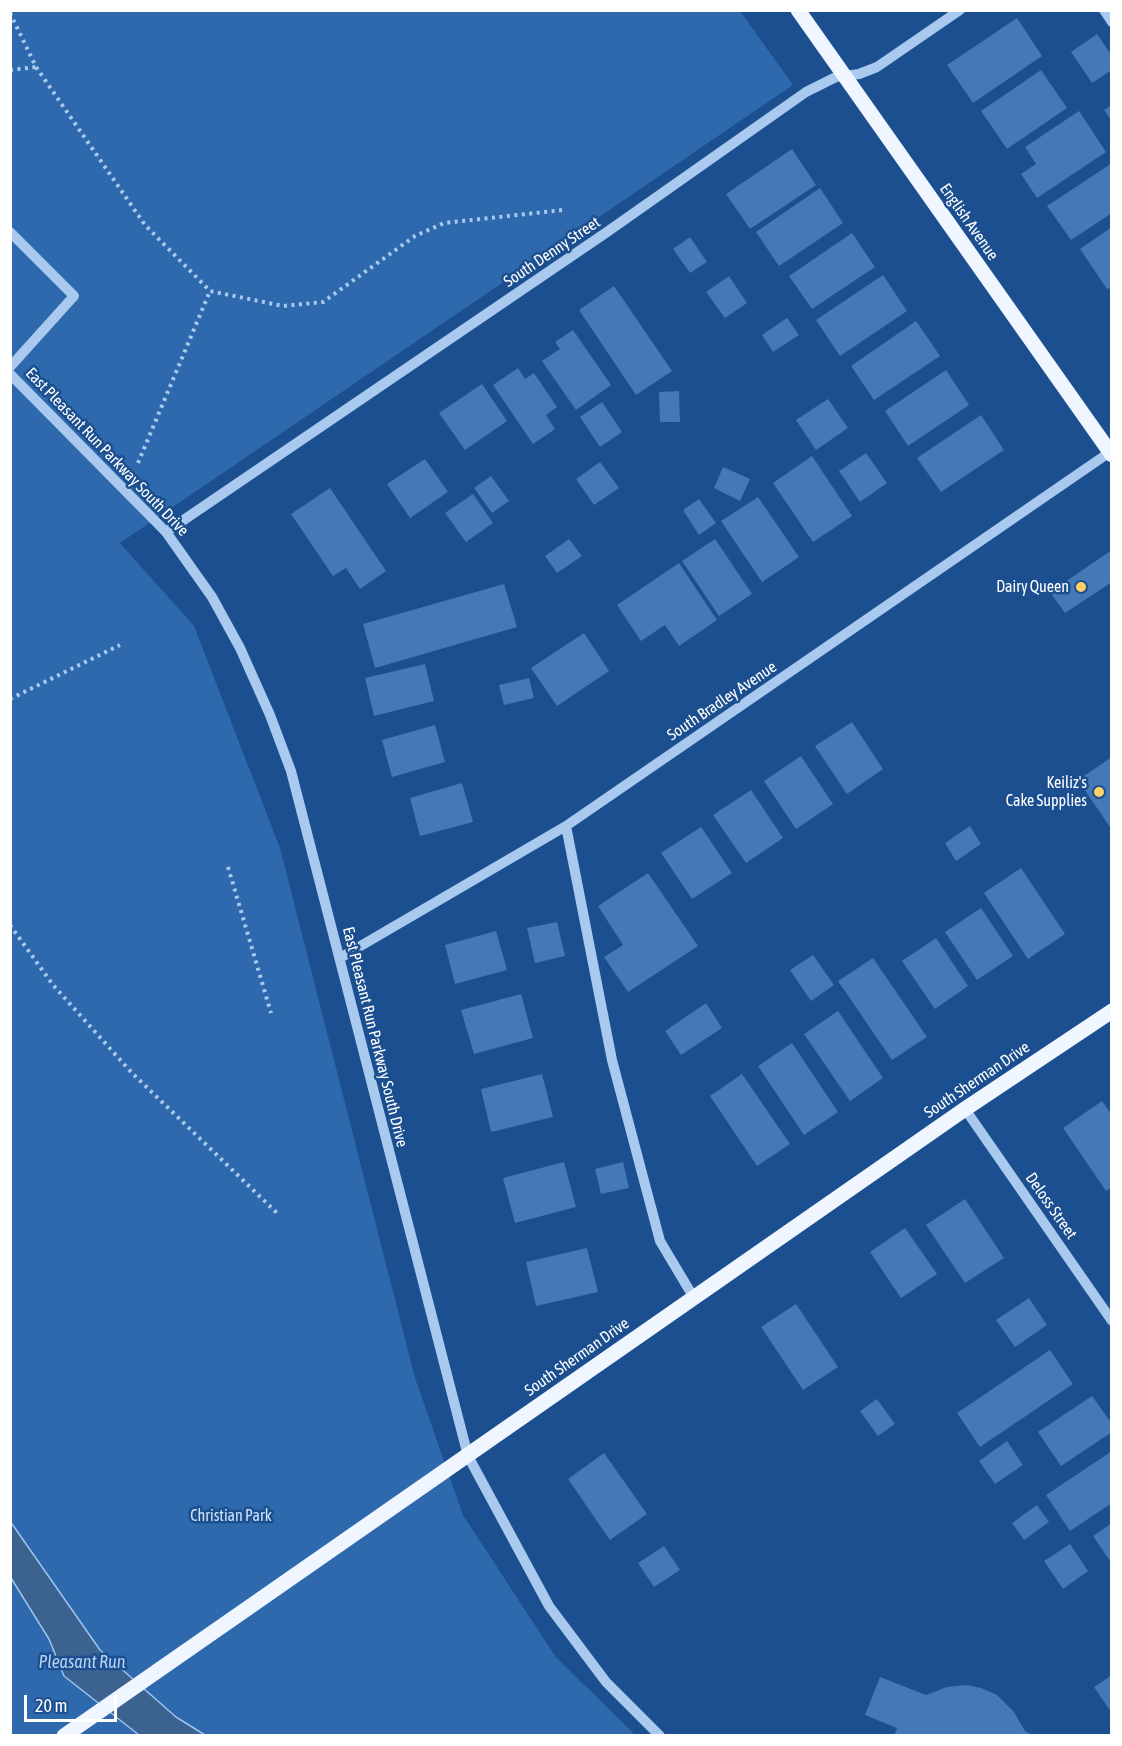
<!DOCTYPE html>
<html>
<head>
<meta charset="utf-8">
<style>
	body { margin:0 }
	#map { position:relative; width:1122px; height:1746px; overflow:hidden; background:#1b4f8f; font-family:"Asap Condensed",sans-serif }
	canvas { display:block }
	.frame { position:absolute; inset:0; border:12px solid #fff; pointer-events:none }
	.scale { position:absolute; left:24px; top:1695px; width:93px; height:27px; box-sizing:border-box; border:3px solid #fff; border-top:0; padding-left:8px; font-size:18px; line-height:21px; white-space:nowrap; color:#fff; -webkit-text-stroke:4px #1b4f8f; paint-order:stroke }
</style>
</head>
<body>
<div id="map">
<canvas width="1122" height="1746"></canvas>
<div class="frame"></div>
<div class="scale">20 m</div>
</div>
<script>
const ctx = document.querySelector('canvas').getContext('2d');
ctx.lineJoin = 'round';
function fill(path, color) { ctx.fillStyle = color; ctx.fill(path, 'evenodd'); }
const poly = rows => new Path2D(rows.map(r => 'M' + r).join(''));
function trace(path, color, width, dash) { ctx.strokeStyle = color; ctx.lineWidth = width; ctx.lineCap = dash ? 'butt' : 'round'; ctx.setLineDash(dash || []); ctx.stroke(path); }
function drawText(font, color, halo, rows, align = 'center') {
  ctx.font = font + ' "Asap Condensed",sans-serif'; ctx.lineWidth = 5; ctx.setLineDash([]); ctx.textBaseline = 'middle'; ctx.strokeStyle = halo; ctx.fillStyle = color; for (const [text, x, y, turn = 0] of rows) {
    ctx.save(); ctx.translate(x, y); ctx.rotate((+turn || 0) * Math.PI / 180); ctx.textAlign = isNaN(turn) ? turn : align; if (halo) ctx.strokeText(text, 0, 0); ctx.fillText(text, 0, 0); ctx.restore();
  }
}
fill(poly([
	[11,11,740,11,793,85,120,543,194,626,280,848,415,1378,463,1515,555,1656,635,1735,11,1736]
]), '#2e69ad');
const water = poly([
	[10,1521,100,1650,176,1717,205,1735,139,1735,64,1676,49,1639,11,1578,10,1521]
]);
fill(water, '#3c6290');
trace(water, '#9cc4f0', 1.5);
fill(poly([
	[1017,18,1042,56,973,103,947,65],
	[1097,34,1112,56,1112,70,1092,83,1071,52],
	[1041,70,1067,108,1007,149,981,111],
	[1112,105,1112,121,1104,110],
	[1079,111,1106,152,1037,198,1021,174,1036,164,1025,147],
	[792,149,816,185,750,229,726,194],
	[1112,163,1112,213,1071,240,1047,206],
	[820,188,843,223,779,266,756,232],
	[1112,227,1112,287,1107,289,1080,249],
	[852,233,875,267,812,309,789,276],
	[690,237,707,262,690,273,673,249],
	[883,275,907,311,840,356,816,320],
	[729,276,747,303,725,318,706,292],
	[614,286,672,371,636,395,579,310],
	[787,318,799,335,773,352,762,335],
	[916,321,940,356,874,400,851,366],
	[573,330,611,385,576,410,542,361,560,349,555,342],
	[518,368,525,379,534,373,557,407,546,415,555,429,533,444,493,385],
	[946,370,969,405,908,446,885,411],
	[482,384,507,421,465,450,439,413],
	[679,391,680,422,660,422,659,392],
	[828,399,848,428,816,450,796,420],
	[602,402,622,432,600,447,580,417],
	[981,415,1004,450,941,492,917,458],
	[866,453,887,483,860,502,839,471],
	[812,456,852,516,813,542,773,483],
	[425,459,448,492,410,518,387,484],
	[600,462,619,488,594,505,576,479],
	[723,467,750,479,740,501,714,488],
	[491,476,509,501,492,513,474,488],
	[330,488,386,571,360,589,346,568,333,576,291,514],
	[473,494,493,523,466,542,445,513],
	[758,497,799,557,762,582,721,521],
	[699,499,716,523,699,535,683,510],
	[569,539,582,556,557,573,545,556],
	[715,539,752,594,719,616,682,561],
	[1112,550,1112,582,1065,613,1050,592],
	[679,563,717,620,679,646,665,625,641,641,617,605],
	[504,584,517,627,375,668,363,624],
	[584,633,609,671,557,706,531,668],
	[425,664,434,701,374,716,365,678],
	[529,678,534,698,504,705,499,685],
	[852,722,883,769,847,794,815,746],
	[435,725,445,762,392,777,382,740],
	[801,756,833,804,796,829,764,781],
	[1112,757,1112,830,1078,780],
	[462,783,473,822,420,836,410,798],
	[751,790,783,838,746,863,713,815],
	[970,826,981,844,956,861,945,843],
	[701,827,732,873,692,899,661,853],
	[1021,868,1065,934,1028,959,984,893],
	[648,873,698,946,628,992,604,957,623,945,598,906],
	[981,908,1013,956,977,980,945,932],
	[557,922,565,956,535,963,527,928],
	[496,931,507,970,455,984,445,945],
	[936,938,968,986,935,1009,902,961],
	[813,955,834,985,811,1001,790,970],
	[873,958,927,1037,892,1060,838,981],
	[521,994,533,1038,474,1054,461,1010],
	[706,1003,722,1028,681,1055,665,1031],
	[838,1011,883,1078,850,1101,804,1034],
	[792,1043,838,1112,804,1135,758,1066],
	[542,1074,553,1117,491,1132,481,1089],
	[742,1074,790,1144,757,1166,710,1096],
	[1102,1101,1112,1115,1112,1187,1106,1191,1063,1128],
	[564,1162,576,1207,515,1223,503,1178],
	[623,1162,629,1188,601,1194,595,1169],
	[965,1199,1004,1258,965,1283,926,1225],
	[905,1228,937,1274,901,1298,870,1252],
	[587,1248,598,1292,536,1306,526,1262],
	[1029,1298,1047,1325,1015,1347,996,1320],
	[796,1304,838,1367,803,1390,761,1327],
	[1050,1350,1073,1384,980,1447,957,1413],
	[1092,1396,1112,1424,1112,1432,1061,1466,1038,1432],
	[877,1399,895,1424,878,1436,860,1411],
	[1007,1441,1023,1465,995,1484,979,1461],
	[1112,1451,1112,1503,1070,1531,1046,1495],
	[604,1453,647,1514,610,1540,568,1479],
	[1037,1505,1049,1522,1024,1540,1012,1523],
	[1112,1523,1112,1564,1093,1536],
	[1070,1544,1088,1571,1063,1589,1044,1561],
	[664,1546,680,1570,654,1587,638,1563],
	[1112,1675,1112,1707,1109,1709,1094,1687],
	[880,1677,926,1695,947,1687,966,1685,981,1688,997,1695,1014,1712,1025,1731,1035,1736,894,1736,897,1728,865,1715]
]), '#4478b7');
trace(poly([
	[10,13,36,67,145,225,210,291,283,306,323,302,415,236,444,223,563,210],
	[10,70,36,67],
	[138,463,210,291],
	[10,699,120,645],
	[228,867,271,1013],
	[10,925,53,985,132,1073,279,1215]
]), '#a9c9ee', 4, [3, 4.5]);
trace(poly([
	[1104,10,1112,22],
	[10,232,74,296,10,367],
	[10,374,166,532,212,597,240,648,270,715,291,771,468,1456,549,1606,606,1682,660,1736],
	[166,532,607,232,806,92,836,77,859,74,877,67,960,10],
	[566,826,612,1060,660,1241,694,1298],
	[340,958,566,826,1110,452],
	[965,1109,1112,1321]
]), '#a9c9ee', 10);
trace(poly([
	[798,10,1112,455],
	[64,1736,965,1109,1112,1011]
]), '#f0f6ff', 15);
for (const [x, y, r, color] of [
	[1081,587,6,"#ffd166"],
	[1099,792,6,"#ffd166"]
]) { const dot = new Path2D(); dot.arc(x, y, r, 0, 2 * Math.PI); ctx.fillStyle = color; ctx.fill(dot); trace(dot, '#1b4f8f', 2); }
drawText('16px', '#fff', '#1b4f8f', [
	["English Avenue",969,222,55],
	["South Denny Street",552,252,-34],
	["East Pleasant Run Parkway South Drive",107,452,46],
	["South Bradley Avenue",722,701,-34],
	["East Pleasant Run Parkway South Drive",375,1037,76],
	["South Sherman Drive",977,1080,-34],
	["Deloss Street",1051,1206,55],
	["South Sherman Drive",577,1357,-35]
]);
drawText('16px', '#fff', '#1b4f8f', [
	["Dairy Queen",1069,587],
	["Keiliz's",1087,783],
	["Cake Supplies",1087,801]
], 'right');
drawText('16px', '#cfe3fa', '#1b4f8f', [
	["Christian Park",231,1516]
]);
drawText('italic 18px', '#b5d3f5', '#1b4f8f', [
	["Pleasant Run",82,1662]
]);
</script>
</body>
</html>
